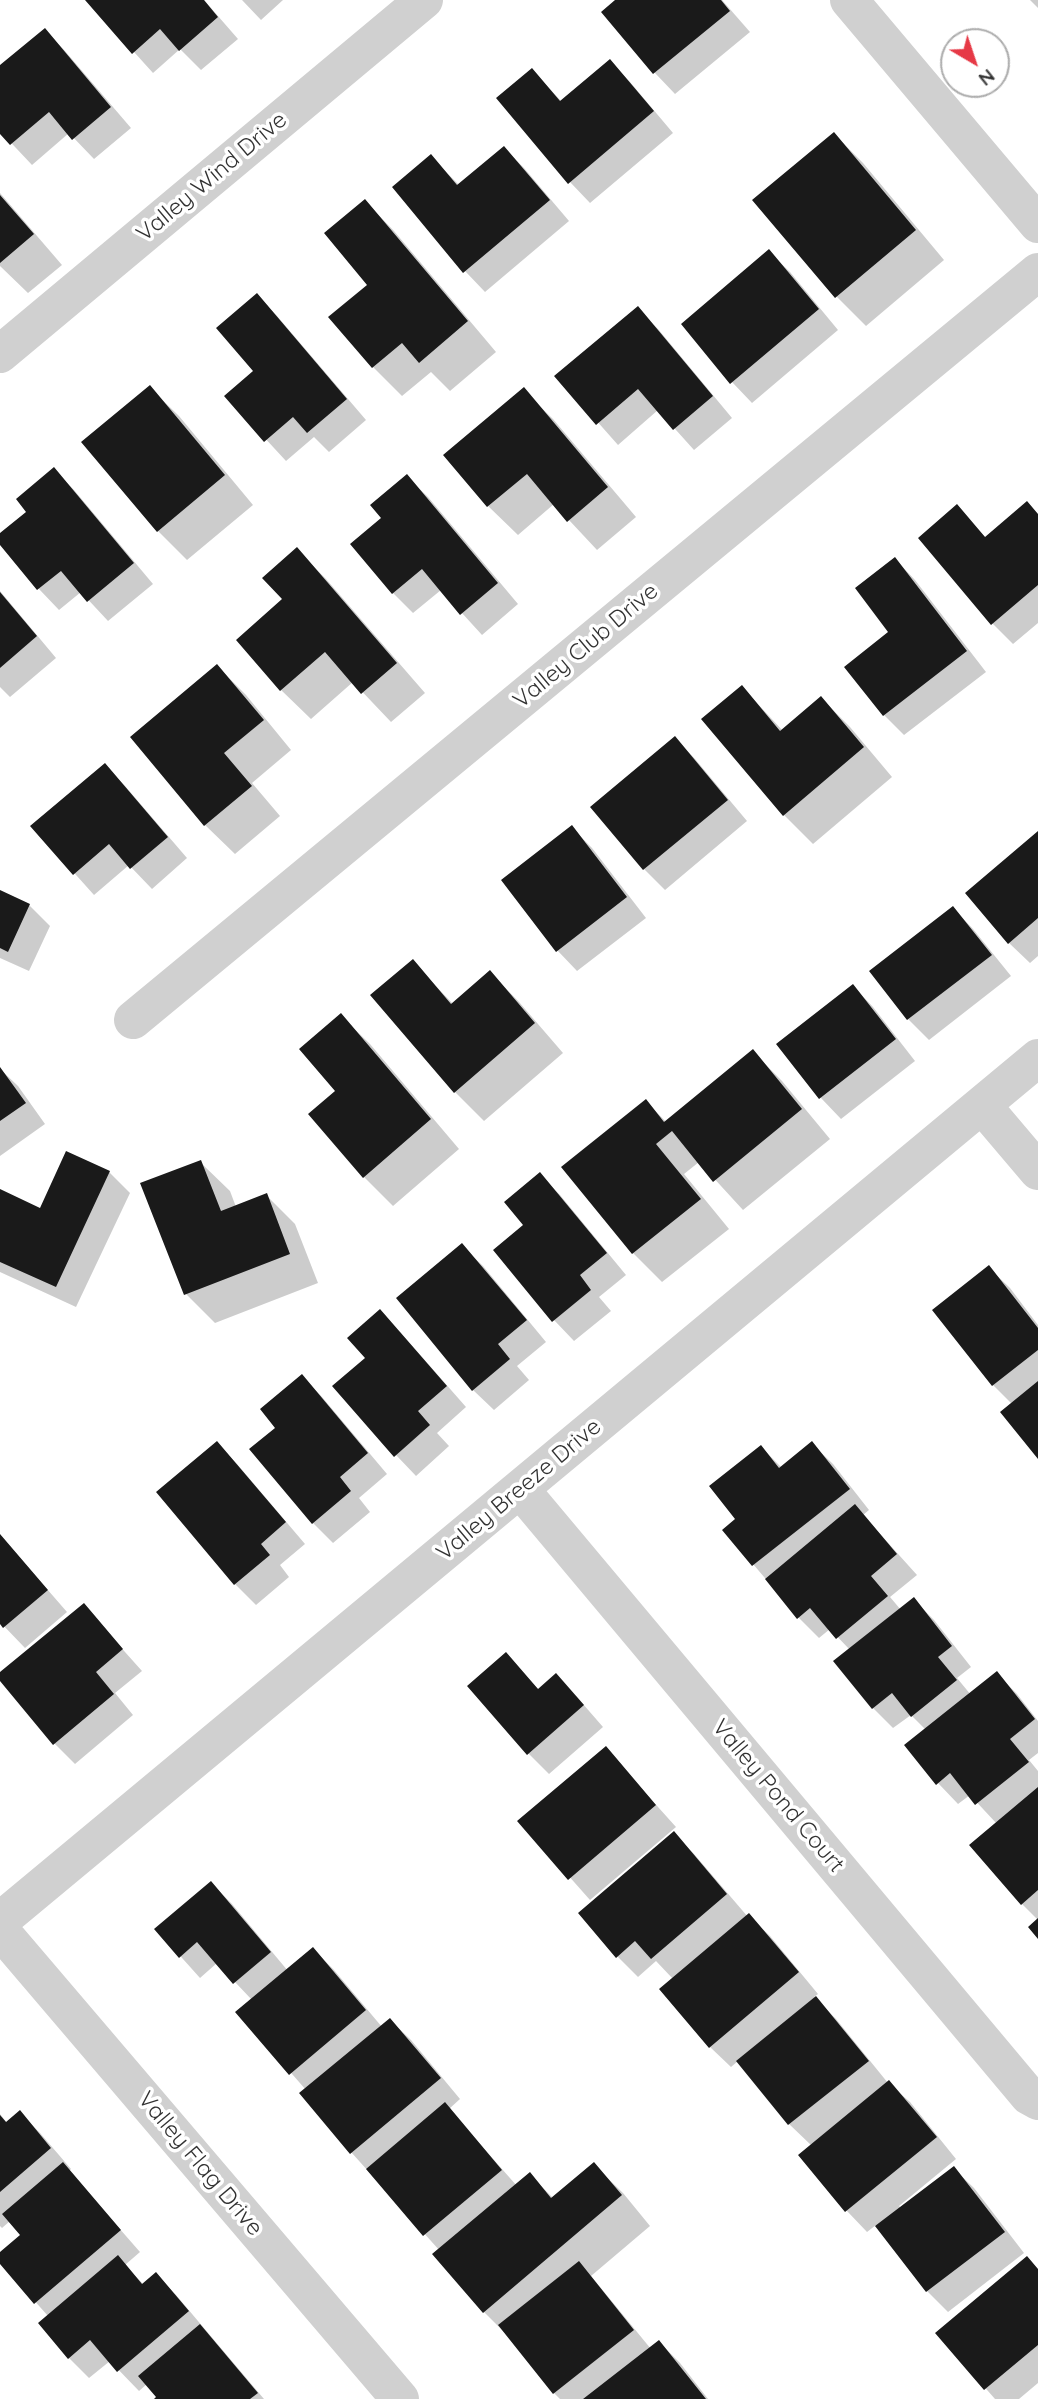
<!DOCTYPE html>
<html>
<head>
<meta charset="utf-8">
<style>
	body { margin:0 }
	#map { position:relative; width:1038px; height:2399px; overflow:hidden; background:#fff; font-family:Quicksand,sans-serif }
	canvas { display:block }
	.north { position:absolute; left:940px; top:28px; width:70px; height:70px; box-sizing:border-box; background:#fff; border:2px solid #adadad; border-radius:50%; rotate:141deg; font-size:19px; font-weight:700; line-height:28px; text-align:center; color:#333 }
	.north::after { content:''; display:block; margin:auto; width:24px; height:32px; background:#e63946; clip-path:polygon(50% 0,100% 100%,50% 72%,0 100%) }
</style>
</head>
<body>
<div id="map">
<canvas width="1038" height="2399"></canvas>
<div class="north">N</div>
</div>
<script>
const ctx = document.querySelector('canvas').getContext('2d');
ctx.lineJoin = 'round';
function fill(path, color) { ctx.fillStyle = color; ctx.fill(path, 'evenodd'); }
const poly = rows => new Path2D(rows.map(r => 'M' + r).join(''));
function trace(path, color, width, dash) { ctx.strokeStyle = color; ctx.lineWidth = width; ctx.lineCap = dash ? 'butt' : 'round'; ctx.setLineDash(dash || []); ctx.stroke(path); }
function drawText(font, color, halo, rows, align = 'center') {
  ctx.font = font + ' Quicksand,sans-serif'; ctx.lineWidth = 7; ctx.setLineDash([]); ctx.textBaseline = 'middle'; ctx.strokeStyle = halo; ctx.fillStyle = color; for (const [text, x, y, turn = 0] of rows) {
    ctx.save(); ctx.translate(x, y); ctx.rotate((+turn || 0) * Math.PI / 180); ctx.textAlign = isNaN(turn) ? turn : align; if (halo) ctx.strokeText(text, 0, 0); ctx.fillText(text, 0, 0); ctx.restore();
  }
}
fill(poly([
	[87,0,204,0,238,39,201,70,180,49,153,73],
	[242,0,283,0,261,20],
	[618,0,722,0,750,32,675,94,655,73,604,12],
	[1030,0,1038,0,1038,8],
	[45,30,65,51,131,128,94,159,69,133,32,165,0,131,0,67],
	[610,61,630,82,673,133,590,203,570,182,532,70,562,102],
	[834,134,863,163,944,260,866,326,836,296],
	[504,148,524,168,569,221,485,292,465,271,431,157,459,185],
	[0,193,62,265,28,293,0,266],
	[365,201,394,231,496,352,450,391,431,372,402,396,373,367],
	[769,252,790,272,838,330,752,403,732,382],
	[257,295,277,316,366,420,329,452,314,437,286,461,226,396,255,371],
	[637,309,658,329,732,418,694,450,658,410,618,445,557,376],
	[149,387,179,416,253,505,187,560,158,531],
	[523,390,553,419,636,517,597,550,554,504,518,535,488,506,446,456],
	[54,470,74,490,153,584,108,621,81,592,59,610,39,589,0,542,0,535,29,512],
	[407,477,428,497,518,604,482,635,441,590,413,613,393,593,383,518],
	[957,507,986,538,1038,514,1038,623,1013,644,993,624,921,538],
	[297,550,326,579,425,693,391,722,353,682,311,719,281,690,238,640,284,600],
	[895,559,915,580,986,672,904,735,884,715],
	[0,591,56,658,10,697,0,687],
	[217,666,246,695,291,750,252,783,280,816,235,854,205,825],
	[742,687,783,731,821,698,850,727,892,777,813,844,784,815],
	[675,738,695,759,747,821,665,890,644,869,592,807],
	[105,766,125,786,187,858,152,889,129,865,94,895,33,827],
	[572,828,592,848,646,918,577,971,557,950],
	[1038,834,1038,956,1030,963,1009,943],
	[0,892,29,905,50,926,29,971,0,958],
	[953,908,973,929,1011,976,929,1040,908,1019,871,971],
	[412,961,453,1004,490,972,519,1002,563,1053,484,1121,455,1092],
	[853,986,873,1007,915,1061,841,1119,821,1098,779,1044],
	[340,1015,370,1044,459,1149,393,1206,364,1177,338,1092],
	[753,1052,782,1081,830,1139,743,1210,699,1162,684,1174,729,1229,662,1282,633,1253,646,1101,666,1122],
	[0,1069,18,1086,45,1124,0,1156],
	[200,1162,230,1191,236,1207,266,1195,295,1224,318,1283,215,1323,186,1294],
	[109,1172,130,1193,76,1307,0,1272,0,1191,41,1210],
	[540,1175,560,1195,626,1275,599,1297,611,1311,574,1341,554,1320,525,1225],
	[462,1246,483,1266,546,1342,517,1366,529,1380,494,1410,473,1390],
	[989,1268,1010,1288,1038,1325,1038,1457,1012,1404,993,1385],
	[400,1332,466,1407,437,1433,449,1446,416,1476,396,1455],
	[302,1376,322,1397,387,1474,359,1498,370,1512,333,1543,313,1523,277,1428],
	[217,1443,237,1464,305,1544,280,1565,289,1577,256,1605,235,1584,158,1492],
	[812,1444,833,1464,869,1510,863,1515,917,1575,890,1597,901,1610,914,1600,934,1620,971,1667,957,1678,971,1695,997,1674,1017,1694,1038,1721,1038,1753,1029,1760,1038,1771,1038,1920,1022,1904,997,1824,970,1795,958,1804,938,1783,926,1730,911,1715,893,1728,873,1708,850,1650,830,1629,819,1638,799,1618,724,1530,738,1519,761,1447,782,1468],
	[0,1535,67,1612,25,1648,0,1622],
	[83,1605,142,1671,115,1693,133,1715,75,1764,55,1744,0,1678,0,1675],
	[506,1654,539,1690,576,1696,603,1727,549,1774,528,1753],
	[605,1748,676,1827,590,1900,520,1821],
	[674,1834,694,1854,748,1917,749,1916,770,1936,818,1994,814,1997,836,2019,888,2083,910,2102,956,2159,899,2206,901,2208,953,2168,974,2188,1024,2253,948,2312,927,2291,876,2225,867,2232,847,2211,801,2155,812,2146,789,2124,738,2061,731,2067,710,2047,673,1979,656,1961,638,1977,617,1956],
	[211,1883,232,1904,288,1971,313,1949,334,1970,382,2027,390,2020,411,2040,460,2099,449,2109,517,2186,530,2175,553,2198,593,2164,623,2193,650,2226,591,2276,651,2349,659,2342,680,2363,708,2399,560,2399,554,2393,511,2339,484,2312,440,2251,351,2152,306,2090,238,2012,252,2000,217,1963,200,1978,157,1930],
	[20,2113,40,2133,71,2169,69,2171,140,2252,125,2265,144,2285,156,2275,176,2295,264,2399,156,2399,158,2397,147,2384,139,2391,110,2361,89,2378,69,2358,48,2316,0,2262,0,2254,22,2236,10,2221,2,2228,0,2226,0,2114,7,2123],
	[1038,2270,1038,2383,1019,2399,995,2399,937,2333]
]), '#0003');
fill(poly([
	[85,0,204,0,218,17,179,51,160,29,132,54],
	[615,0,721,0,730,11,653,74,601,12],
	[45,28,111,107,72,140,49,112,10,145,0,134,0,65],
	[610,59,654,111,568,184,496,98,532,68,560,101],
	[834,132,916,230,835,298,752,200],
	[504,146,550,200,463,273,392,187,431,154,457,185],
	[0,195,34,234,0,263],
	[365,199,468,321,419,363,402,343,372,368,328,317,367,285,324,233],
	[769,249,819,309,730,384,681,324],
	[257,293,347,399,307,433,293,417,264,442,224,396,253,371,216,328],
	[638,306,713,396,673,430,638,389,596,425,554,376],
	[150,385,225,475,157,532,81,442],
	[524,387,608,487,567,522,527,474,487,507,443,455],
	[54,467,134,563,87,602,61,571,37,590,0,545,0,533,26,512,16,499],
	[407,474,498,583,460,615,422,569,392,594,350,544,381,518,370,505],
	[1027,501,1038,514,1038,585,991,625,918,538,957,504,985,537],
	[297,547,397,663,361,694,325,652,280,691,236,640,282,599,262,578],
	[895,557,967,651,883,716,844,667,888,632,855,588],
	[0,592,37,636,0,668],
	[217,664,264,720,224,753,252,786,204,826,130,737],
	[742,685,780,731,821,696,864,747,783,816,701,719],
	[675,736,728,800,643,870,590,807],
	[105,763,168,837,130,869,109,844,73,875,30,826],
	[572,825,627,897,556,952,501,880],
	[1038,831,1038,918,1008,944,965,893],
	[0,890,30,904,8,952,0,948],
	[953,906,992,955,907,1020,869,971],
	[413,959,451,1004,490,970,535,1023,454,1093,370,995],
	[853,984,896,1039,819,1099,776,1044],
	[341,1013,431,1119,363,1178,308,1114,335,1091,299,1049],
	[753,1049,802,1109,713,1182,672,1131,656,1144,701,1199,632,1254,561,1167,646,1099,664,1122],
	[0,1067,26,1103,0,1121],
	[66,1151,110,1171,56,1287,0,1262,0,1189,40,1208],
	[201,1160,221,1211,267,1193,290,1254,184,1295,140,1183],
	[540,1172,607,1253,580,1275,591,1290,552,1322,493,1250,523,1225,504,1202],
	[462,1243,527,1320,498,1344,510,1359,472,1391,396,1298],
	[989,1265,1038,1328,1038,1350,992,1386,932,1310],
	[380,1309,447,1386,418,1411,430,1425,394,1457,332,1386,365,1358,347,1338],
	[302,1374,368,1453,340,1477,351,1491,312,1524,249,1449,275,1428,260,1409],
	[1038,1381,1038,1459,1000,1412],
	[217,1441,286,1522,261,1544,270,1555,234,1585,156,1492],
	[812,1441,850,1489,752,1566,722,1530,735,1519,709,1486,761,1445,779,1468],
	[855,1504,897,1554,871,1576,888,1596,836,1639,810,1608,797,1619,765,1579],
	[0,1534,48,1590,3,1628,0,1624],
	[914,1597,952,1646,938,1657,957,1680,911,1717,892,1693,872,1709,833,1661],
	[84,1603,123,1649,96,1672,114,1694,53,1745,0,1681,0,1672],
	[506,1652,538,1689,556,1673,584,1705,527,1755,467,1686],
	[997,1671,1035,1719,1010,1739,1029,1762,975,1805,950,1773,936,1785,904,1745],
	[606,1746,656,1805,568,1880,517,1821],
	[1038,1787,1038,1890,1021,1905,969,1845],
	[674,1831,727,1894,651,1959,635,1941,616,1958,578,1913],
	[211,1881,271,1952,233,1984,197,1942,179,1958,154,1929],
	[749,1913,799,1972,709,2048,659,1989],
	[1038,1918,1038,1939,1028,1927],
	[313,1947,366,2010,289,2075,235,2012],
	[816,1996,869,2061,788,2125,736,2061],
	[390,2018,441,2078,350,2154,299,2093],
	[889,2080,937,2137,845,2212,798,2155],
	[445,2102,502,2170,423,2236,366,2169],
	[20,2110,51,2148,0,2192,0,2115,6,2122],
	[63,2162,121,2230,34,2304,0,2264,0,2252,20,2235,2,2214],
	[594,2162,622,2195,483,2313,432,2254,530,2172,551,2198],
	[954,2166,1005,2232,926,2292,875,2226],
	[118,2255,142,2284,156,2272,189,2311,117,2372,90,2340,68,2359,38,2323],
	[1027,2256,1038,2269,1038,2345,984,2390,935,2333],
	[579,2261,634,2330,553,2394,498,2325],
	[200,2324,258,2393,250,2399,154,2399,156,2397,138,2376],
	[659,2340,706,2399,583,2399]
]), '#1a1a1a');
trace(poly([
	[849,0,1038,224],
	[0,354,424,0],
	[133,1020,1038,272],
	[982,1105,1038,1171],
	[520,1489,1029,2096,1038,2101],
	[0,1921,1038,1058],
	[0,1930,400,2399]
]), '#d0d0d0', 38);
drawText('23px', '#333', '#fff', [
	["Valley Wind Drive",212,177,-40],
	["Valley Club Drive",586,646,-40],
	["Valley Breeze Drive",519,1490,-40],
	["Valley Pond Court",778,1796,50],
	["Valley Flag Drive",200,2164,50]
]);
</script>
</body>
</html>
